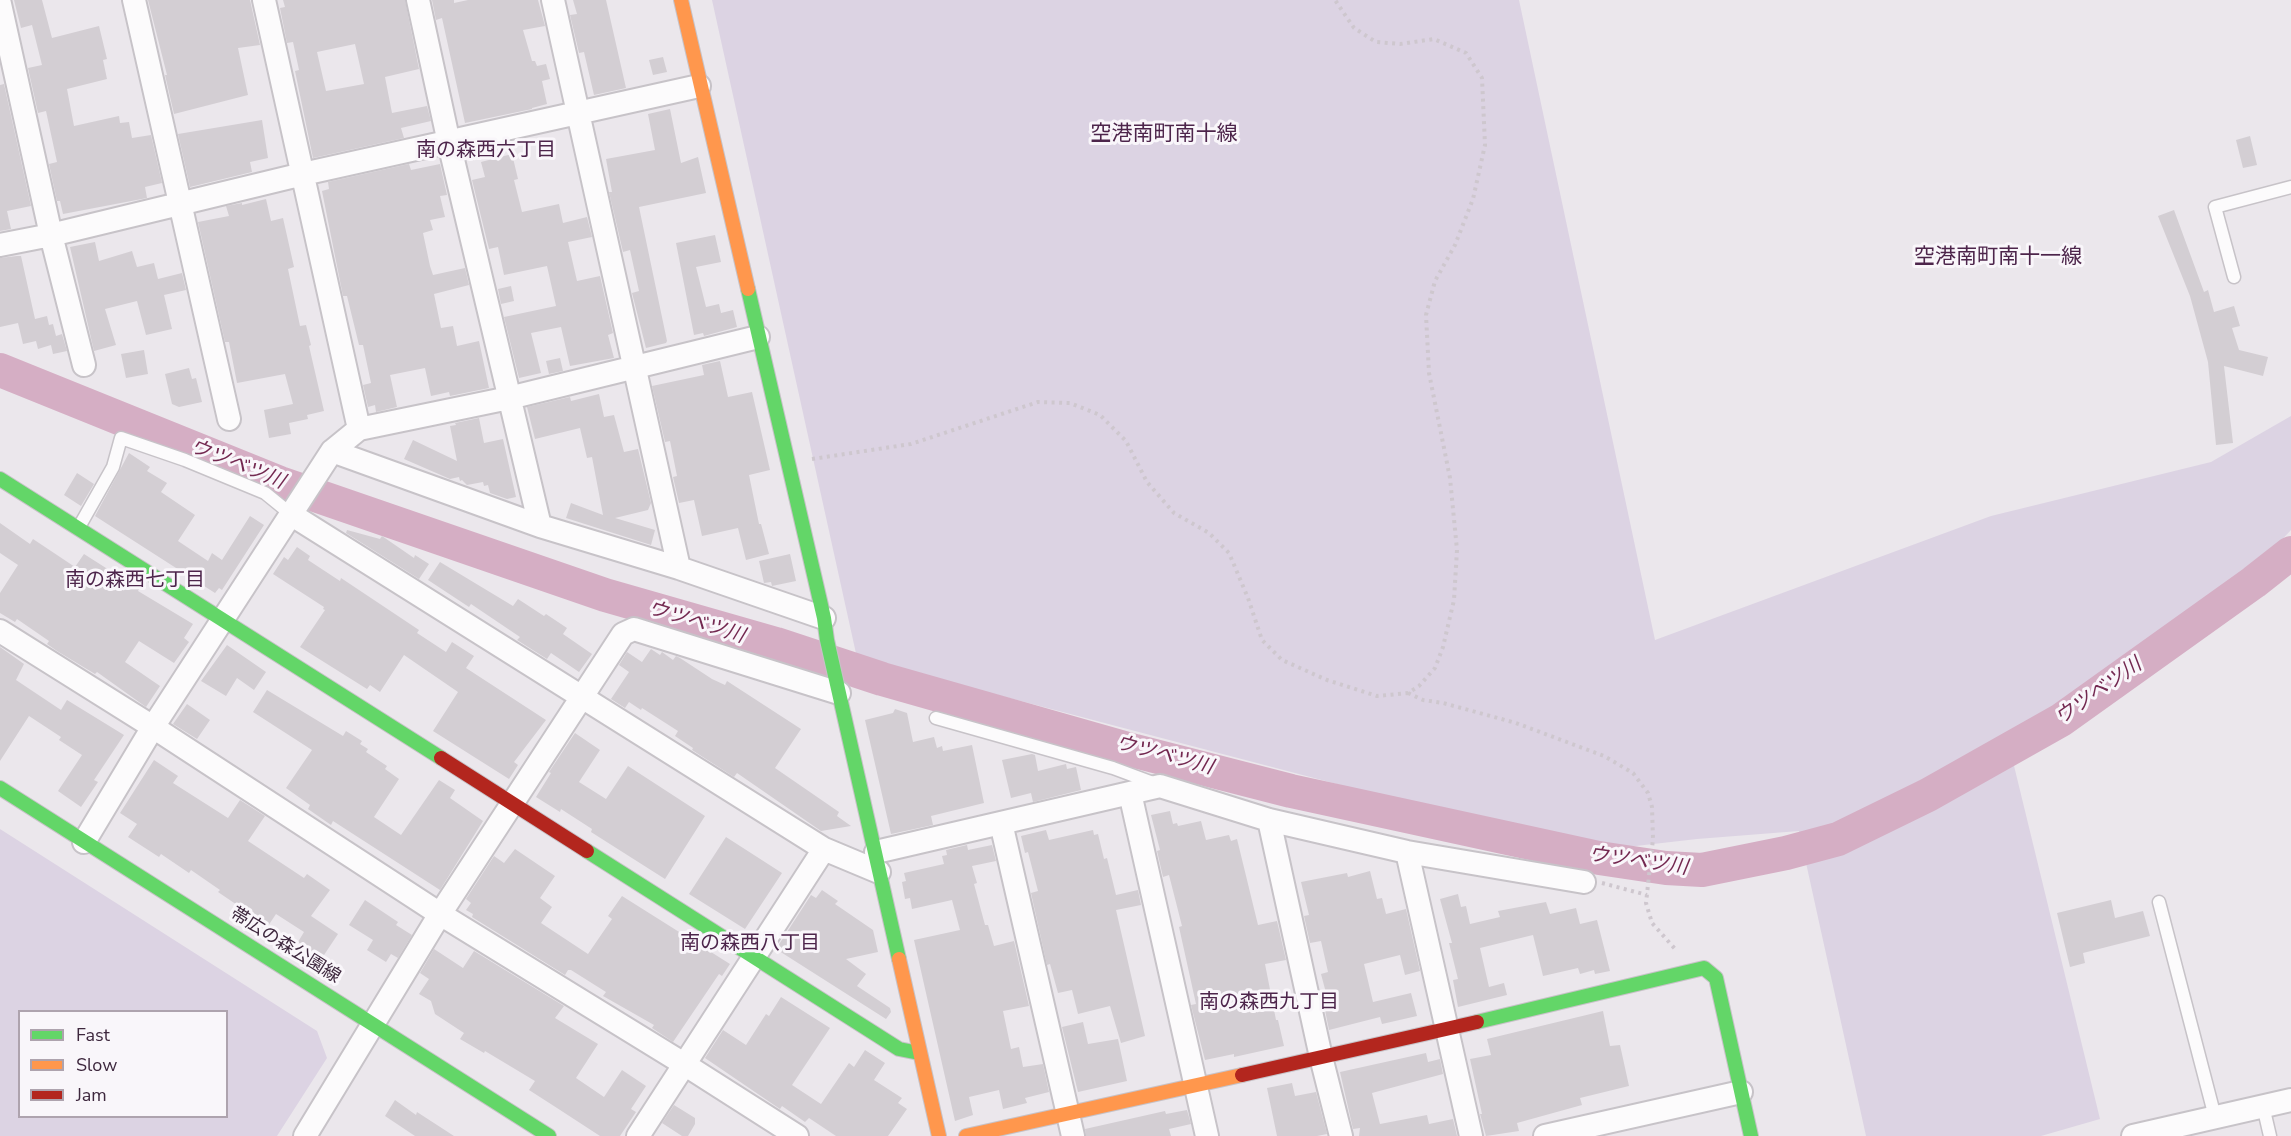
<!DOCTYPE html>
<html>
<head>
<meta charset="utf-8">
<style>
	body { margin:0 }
	#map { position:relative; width:2291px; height:1136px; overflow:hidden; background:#ebe7ec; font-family:"Nunito Sans",sans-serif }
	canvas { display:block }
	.legend { position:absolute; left:18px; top:1010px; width:210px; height:108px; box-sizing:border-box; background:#f9f6fa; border:2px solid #aea3ae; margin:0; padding:8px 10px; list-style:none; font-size:18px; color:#3d273d }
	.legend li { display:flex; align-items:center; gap:12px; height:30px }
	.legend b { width:30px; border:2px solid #aea3ae }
</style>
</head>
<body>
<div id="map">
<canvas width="2291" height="1136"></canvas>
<ul class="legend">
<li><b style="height:8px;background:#63d668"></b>Fast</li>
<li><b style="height:8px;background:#ff974d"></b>Slow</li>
<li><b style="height:8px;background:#b3261e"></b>Jam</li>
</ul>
</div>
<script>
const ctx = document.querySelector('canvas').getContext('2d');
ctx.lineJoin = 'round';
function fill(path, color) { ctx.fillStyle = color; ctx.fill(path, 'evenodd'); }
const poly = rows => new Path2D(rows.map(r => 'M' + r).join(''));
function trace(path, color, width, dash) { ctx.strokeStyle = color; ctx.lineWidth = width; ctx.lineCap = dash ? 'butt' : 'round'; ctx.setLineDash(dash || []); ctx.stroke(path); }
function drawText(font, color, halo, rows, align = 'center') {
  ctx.font = font + ' "Nunito Sans","Noto Sans JP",sans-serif'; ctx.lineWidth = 6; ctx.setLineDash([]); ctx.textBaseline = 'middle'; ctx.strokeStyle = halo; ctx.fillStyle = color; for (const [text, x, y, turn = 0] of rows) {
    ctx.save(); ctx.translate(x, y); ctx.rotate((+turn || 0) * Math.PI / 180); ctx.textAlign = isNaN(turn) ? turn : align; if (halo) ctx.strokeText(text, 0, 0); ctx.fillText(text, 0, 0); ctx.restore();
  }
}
fill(poly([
	[712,0,1519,0,1655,640,1991,516,2211,462,2291,416,2291,530,2262,561,2031,726,2007,737,2100,1119,2041,1136,1866,1136,1799,831,1697,839,1592,851,857,658],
	[0,829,317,1031,327,1058,277,1136,0,1136],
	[20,1012,226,1012,226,1116,20,1116]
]), '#dcd3e3');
trace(poly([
	[0,370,280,483,605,595,776,644,882,679,1135,751,1291,791,1599,858,1666,868,1702,870,1786,853,1838,839,1928,795,2061,720,2254,582,2291,553]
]), '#d5aec4', 34);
fill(poly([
	[14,0,42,0,52,38,99,26,107,59,103,60,107,79,67,89,74,126,119,116,120,123,129,122,132,138,151,135,162,183,145,187,147,198,63,214,60,201,57,201,49,164,57,162,46,111,38,113,28,68,42,65,32,25,21,28],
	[148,0,250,0,260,45,238,48,248,95,174,114,165,75,167,75],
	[283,0,405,0,419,69,385,77,392,113,427,106,431,121,401,128,404,138,313,158,295,71,299,70,293,42,287,43,280,8,285,7],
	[355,44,364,84,326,91,317,52],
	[432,0,454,0,454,3,468,0,538,0,545,26,523,30,532,61,535,61,537,66,546,64,550,79,542,81,547,104,532,108,532,109,465,123,442,18,436,20],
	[573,0,606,0,626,88,594,95,584,52,579,53,570,15,577,14],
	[663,57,667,72,653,75,649,60],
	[4,84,31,206,7,211,11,229,0,231,0,85],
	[670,109,681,163,698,157,706,193,639,207,667,341,666,343,646,348,632,293,639,291,630,250,623,252,609,192,612,192,606,159,655,150,648,114],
	[262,120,268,158,250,162,252,172,190,187,178,134],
	[2250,136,2257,165,2243,168,2236,140],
	[512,154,518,179,514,180,522,212,559,204,563,223,587,217,592,237,568,242,577,281,600,276,613,333,608,335,614,358,570,366,561,327,531,333,541,373,519,378,504,317,556,306,547,266,504,275,498,247,489,249,472,180,485,177,481,162],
	[409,164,411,170,440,164,447,195,440,196,445,217,430,220,433,230,423,233,430,266,433,275,465,268,469,285,434,294,441,328,453,326,457,346,479,341,489,388,450,396,449,392,431,396,425,368,390,375,397,407,376,412,375,405,368,407,363,385,371,383,363,345,359,345,347,296,343,296,322,191,329,189,328,182],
	[266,199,271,221,283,218,294,267,288,269,300,326,306,325,311,345,309,346,324,411,307,415,308,419,289,423,291,434,269,438,264,410,293,404,285,374,237,383,229,342,225,342,198,222,229,216,226,206,242,203,242,205],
	[2174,210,2204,292,2208,290,2214,312,2234,306,2240,326,2232,328,2239,350,2268,357,2263,376,2224,366,2233,443,2216,445,2208,362,2190,296,2158,216],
	[715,235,721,262,696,267,706,307,719,304,721,313,733,310,737,327,704,336,703,333,694,335,676,243],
	[95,242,99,261,132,251,137,267,154,263,158,279,182,273,186,290,164,295,172,329,146,335,137,301,105,309,116,345,94,351,70,247],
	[17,256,21,256,35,319,47,316,49,325,53,324,56,336,62,334,67,351,53,354,51,345,38,349,36,341,23,344,18,323,0,327,0,258],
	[511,286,514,301,501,304,498,289],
	[144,350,148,374,126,378,121,354],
	[560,358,563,371,549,374,546,361],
	[720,361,728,397,752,392,770,470,749,475,759,524,761,524,769,554,746,560,738,528,702,536,694,500,679,503,673,477,677,476,670,441,665,442,652,386,704,375,702,365],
	[189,368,192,379,196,378,202,402,179,407,172,404,165,374],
	[599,394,604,417,614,415,624,452,638,449,651,503,648,510,615,518,655,530,651,545,566,518,571,503,603,515,592,457,587,458,580,428,535,439,527,407,570,397,571,401],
	[479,418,484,443,503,439,516,497,507,499,490,493,488,485,484,486,483,482,467,485,462,480,460,481,459,477,450,479,404,459,413,440,457,461,450,426,456,425,455,423],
	[129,453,150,467,147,471,167,483,161,492,195,515,178,541,208,561,212,553,222,560,250,516,264,525,222,590,219,588,215,593,95,516],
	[77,473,94,484,81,506,64,495],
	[0,523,30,544,33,539,75,567,84,554,139,589,138,591,193,624,184,638,189,642,174,663,139,641,125,662,160,686,146,707,97,672,95,674,57,651,47,644,49,641,17,619,15,622,0,613,0,593,18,565,0,553],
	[347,530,380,539,382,536,414,558,415,555,429,564,419,579,346,533],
	[297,547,310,556,308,560,340,581,341,578,419,630,417,633,446,652,452,642,474,656,466,668,546,720,514,762,518,765,509,779,433,731,458,692,404,655,380,692,370,685,367,689,300,647,325,610,323,609,324,607,273,574,284,557,288,560],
	[790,554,796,581,772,586,771,582,764,583,759,561],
	[440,562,513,606,518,599,544,616,546,614,567,628,563,634,592,654,579,672,551,653,547,659,517,640,520,637,471,604,469,607,428,580],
	[227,645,266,672,254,690,237,678,226,696,201,681],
	[0,647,24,664,16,680,61,710,67,700,124,735,94,780,98,782,81,807,58,791,82,755,59,740,61,737,29,716,0,761],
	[651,649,660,655,662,652,673,660,676,656,680,658,712,679,725,685,727,681,801,729,775,768,839,812,837,816,851,826,821,831,737,773,734,777,692,750,693,748,675,736,678,731,642,708,641,710,629,702,625,708,611,699,629,672,619,665,627,652,642,662],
	[267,690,343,736,346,731,362,741,360,744,368,749,366,752,387,766,385,769,399,779,374,817,401,835,439,780,455,790,450,798,483,821,440,890,333,821,331,825,308,809,310,805,286,788,312,750,253,712],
	[187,704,210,720,197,739,173,724],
	[895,709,907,713,913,742,934,737,937,748,942,746,943,751,972,745,984,803,931,816,933,825,891,834,865,720,893,713],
	[575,733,600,750,579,782,606,799,628,766,705,816,665,879,591,832,592,829,561,809,560,812,536,797,551,773,549,772],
	[1032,754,1035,755,1038,771,1066,764,1067,769,1076,767,1081,790,1033,802,1031,793,1011,798,1002,760],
	[154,760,178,776,173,783,228,818,240,800,265,816,248,841,304,878,307,874,330,890,311,916,338,934,322,958,298,942,304,932,276,914,268,926,218,892,220,890,191,870,189,873,161,854,159,857,128,837,137,824,120,813],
	[1170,811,1173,824,1177,823,1178,826,1201,821,1206,840,1229,835,1231,841,1237,839,1258,925,1277,921,1286,960,1265,964,1276,1020,1278,1020,1284,1046,1234,1057,1234,1054,1205,1060,1191,1005,1196,1004,1179,927,1182,926,1169,875,1163,877,1157,851,1160,850,1151,815],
	[1046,830,1049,840,1093,830,1094,835,1098,834,1104,859,1107,858,1116,895,1138,890,1141,905,1116,910,1145,1036,1121,1043,1110,1006,1078,1014,1072,990,1058,993,1050,964,1047,965,1031,893,1038,891,1028,852,1025,853,1021,836],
	[726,837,782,873,745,929,689,894],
	[967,845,968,850,992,845,996,861,972,866,977,883,974,884,985,925,988,925,994,946,1014,941,1029,1006,1003,1011,1011,1049,1019,1047,1023,1067,1043,1064,1049,1092,1025,1098,1027,1103,1003,1109,999,1090,969,1097,973,1115,955,1121,914,940,960,930,952,900,912,909,910,898,905,899,902,882,906,881,904,873,944,864,942,856,947,855,946,850],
	[515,849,555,876,540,898,552,907,541,923,588,954,612,919,608,916,622,896,730,964,722,976,719,974,673,1042,652,1028,654,1025,603,996,606,992,571,970,568,970,565,975,472,917,473,914,466,910,471,903,466,899,494,856,504,863],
	[1370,871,1377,899,1382,898,1386,914,1406,909,1420,971,1405,975,1400,955,1364,964,1373,1002,1411,993,1417,1016,1382,1024,1380,1017,1329,1030,1324,1005,1329,1004,1321,974,1328,972,1321,941,1310,943,1304,916,1309,915,1301,882,1347,873,1348,877],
	[822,890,838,901,835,904,873,930,878,952,846,959,866,974,857,986,890,1008,891,1012,886,1019,776,949,811,895,816,898],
	[1458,894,1461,907,1466,906,1470,924,1500,917,1498,911,1546,902,1550,914,1576,908,1580,924,1597,920,1610,971,1595,974,1594,970,1580,974,1578,968,1543,976,1533,935,1480,948,1489,987,1504,983,1507,995,1458,1007,1453,980,1458,979,1449,943,1452,943,1440,899],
	[365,900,398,922,396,925,412,935,398,958,391,954,386,962,367,950,373,940,349,925],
	[2111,900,2115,918,2143,911,2150,936,2083,953,2085,963,2070,967,2057,913],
	[434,949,463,968,474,951,564,1006,555,1018,598,1044,576,1078,604,1097,622,1070,646,1086,631,1109,636,1112,620,1136,600,1136,557,1108,529,1090,535,1081,485,1051,484,1053,460,1039,464,1033,435,1014,431,1001,419,994,429,979,420,973],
	[781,997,830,1028,792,1085,821,1104,849,1063,854,1067,865,1050,885,1063,874,1080,902,1098,898,1103,907,1109,888,1136,836,1136,809,1118,805,1122,782,1106,780,1109,705,1058,723,1030,746,1045,766,1014,769,1016],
	[1603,1011,1610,1046,1620,1045,1629,1086,1580,1098,1582,1105,1517,1123,1519,1131,1486,1136,1480,1114,1482,1114,1470,1059,1491,1055,1487,1039],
	[1083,1022,1088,1044,1118,1039,1127,1081,1078,1092,1062,1027],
	[1426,1053,1428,1062,1440,1059,1443,1074,1372,1093,1380,1124,1427,1115,1429,1124,1453,1119,1457,1136,1359,1136,1360,1128,1353,1129,1340,1072],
	[1292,1083,1295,1096,1316,1092,1327,1134,1317,1136,1277,1136,1267,1088],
	[395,1100,416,1115,417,1112,454,1136,415,1136,385,1116],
	[674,1105,695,1118,695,1124,688,1136,682,1136,662,1123],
	[1187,1110,1191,1124,1169,1129,1171,1136,1086,1136,1085,1129,1165,1111,1166,1114]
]), '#d3ced3');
const lane = poly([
	[2234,277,2215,207,2291,187],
	[79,527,113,467,121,438,185,460,265,493,292,515],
	[936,718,1113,768,1156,784],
	[2159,902,2215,1117],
	[2263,1106,2270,1136]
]);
const street = poly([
	[134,0,229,419],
	[264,0,359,429],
	[418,0,449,143,540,526],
	[553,0,679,568],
	[0,4,51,235,84,365],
	[0,245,51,235,303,174,699,86],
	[332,451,540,526,679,568,824,618],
	[292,515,824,849,879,872],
	[0,631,153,727,440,914,684,1064,797,1136],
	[1130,793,1207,1136],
	[1269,820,1321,1057,1341,1136],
	[1001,823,1073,1136],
	[84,842,153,727,332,451,359,429,509,398,758,337],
	[876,852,1160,786,1269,820,1407,852,1584,882],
	[1407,852,1471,1136],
	[305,1136,440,914,623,634,634,629,839,693],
	[638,1136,824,849],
	[1545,1136,1741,1092],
	[2133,1136,2291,1100]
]);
const fast = poly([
	[748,289,824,618,827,640,899,959],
	[0,479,441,758],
	[0,788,549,1136],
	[587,851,899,1049,919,1053],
	[1477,1022,1704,968,1716,978,1751,1136]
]);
const slow = poly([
	[681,0,748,289],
	[899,959,939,1136],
	[966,1136,1242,1075]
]);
const jam = poly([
	[441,758,587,851],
	[1242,1075,1477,1022]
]);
trace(lane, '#c7c3c8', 15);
trace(street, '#c7c3c8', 26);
trace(fast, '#c7c2c7', 16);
trace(slow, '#c7c2c7', 16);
trace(jam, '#c7c2c7', 16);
trace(poly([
	[812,459,911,444,1038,402,1070,403,1100,415,1126,441,1147,482,1174,513,1209,533,1229,553,1248,598,1262,640,1282,660,1327,680,1377,696,1408,693,1419,686,1435,668,1443,647,1454,600,1457,550,1450,478,1429,373,1426,315,1435,281,1455,245,1473,199,1485,145,1482,78,1466,53,1434,39,1400,44,1376,42,1354,28,1335,0],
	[1408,693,1423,700,1443,703,1516,723,1604,756,1633,773,1648,793,1652,807,1653,839,1646,903,1652,923,1676,950],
	[1602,883,1647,895]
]), '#cec7ce', 4, [3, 4.5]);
trace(lane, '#fcfbfc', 12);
trace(street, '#fcfbfc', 22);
trace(fast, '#63d668', 14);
trace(slow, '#ff974d', 14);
trace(jam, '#b3261e', 14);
drawText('18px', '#3d273d', '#f9f6fa', [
	["帯広の森公園線",285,946,32]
]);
drawText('20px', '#4d254b', '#f9f6fa', [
	["南の森西六丁目",486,151],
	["南の森西七丁目",135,581],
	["南の森西八丁目",750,944],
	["南の森西九丁目",1269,1003]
]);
drawText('italic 20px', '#732850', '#f9f6fa', [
	["ウツベツ川",237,465,22],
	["ウツベツ川",696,623,17],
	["ウツベツ川",2099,692,-35],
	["ウツベツ川",1164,756,15],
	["ウツベツ川",1638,862,8]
]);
drawText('21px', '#4d254b', '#f9f6fa', [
	["空港南町南十線",1164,135],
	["空港南町南十一線",1998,258]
]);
</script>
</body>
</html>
